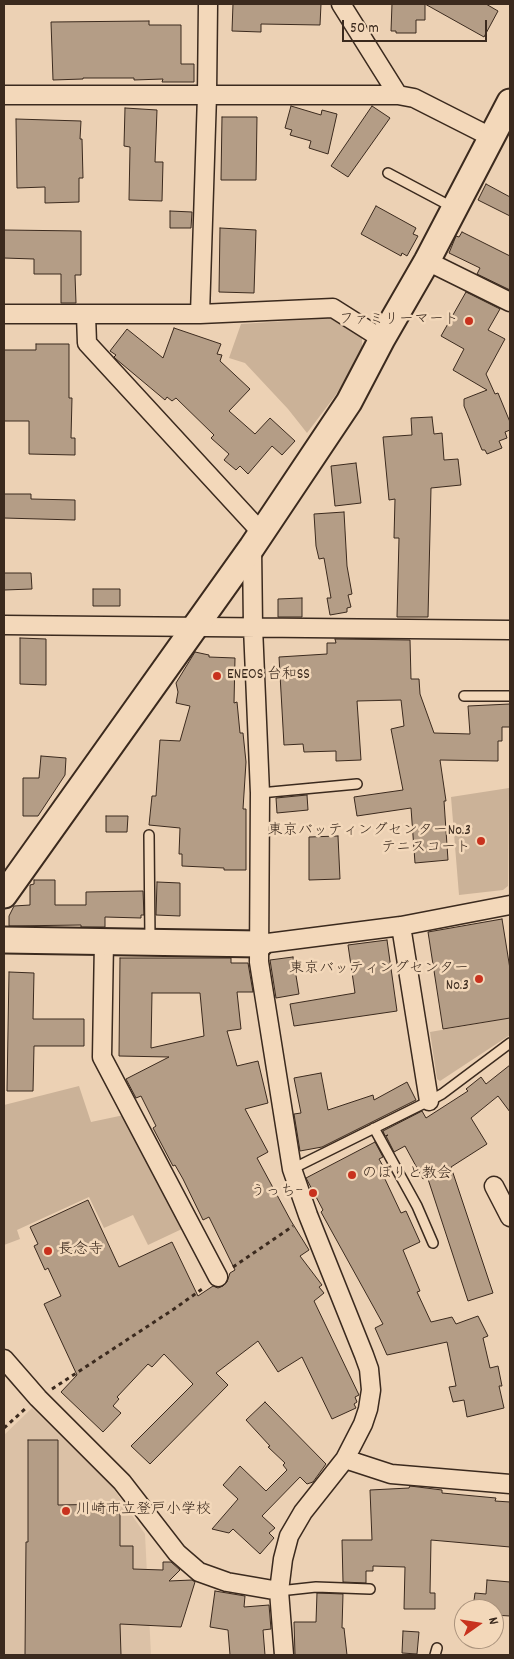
<!DOCTYPE html>
<html>
<head>
<meta charset="utf-8">
<style>
	body { margin:0 }
	#map { position:relative; width:514px; height:1659px; overflow:hidden; background:#ecd1b4; font-family:Dekko,sans-serif }
	canvas { display:block }
	.frame { position:absolute; inset:0; border:5px solid #3b2a1e; pointer-events:none }
	.north { position:absolute; left:454px; top:1599px; width:50px; height:50px; box-sizing:border-box; background:#f3d8ba; border:1px solid #a9927c; border-radius:50%; rotate:77deg; font-size:14px; font-weight:700; line-height:20px; text-align:center; color:#3b2a1e }
	.north::after { content:''; display:block; margin:auto; width:18px; height:22px; background:#c8321e; clip-path:polygon(50% 0,100% 100%,50% 72%,0 100%) }
	.scale { position:absolute; left:342px; top:20px; width:145px; height:22px; box-sizing:border-box; border:2px solid #3b2a1e; border-top:0; padding-left:6px; font-size:15px; line-height:18px; white-space:nowrap; color:#3b2a1e; -webkit-text-stroke:4px #f3d8ba; paint-order:stroke }
</style>
</head>
<body>
<div id="map">
<canvas width="514" height="1659"></canvas>
<div class="frame"></div>
<div class="north">N</div>
<div class="scale">50 m</div>
</div>
<script>
const ctx = document.querySelector('canvas').getContext('2d');
ctx.lineJoin = 'round';
function fill(path, color) { ctx.fillStyle = color; ctx.fill(path, 'evenodd'); }
const poly = rows => new Path2D(rows.map(r => 'M' + r).join(''));
function trace(path, color, width, dash) { ctx.strokeStyle = color; ctx.lineWidth = width; ctx.lineCap = dash ? 'butt' : 'round'; ctx.setLineDash(dash || []); ctx.stroke(path); }
function drawText(font, color, halo, rows, align = 'center') {
  ctx.font = font + ' Dekko,"Klee One",sans-serif'; ctx.lineWidth = 5; ctx.setLineDash([]); ctx.textBaseline = 'middle'; ctx.strokeStyle = halo; ctx.fillStyle = color; for (const [text, x, y, turn = 0] of rows) {
    ctx.save(); ctx.translate(x, y); ctx.rotate((+turn || 0) * Math.PI / 180); ctx.textAlign = isNaN(turn) ? turn : align; if (halo) ctx.strokeText(text, 0, 0); ctx.fillText(text, 0, 0); ctx.restore();
  }
}
fill(poly([
	[32,1408,113,1488,145,1534,151,1655,4,1655,4,1435]
]), '#dbc1a6');
fill(poly([
	[332,318,362,338,362,352,335,396,307,433,288,409,245,363,229,358,241,324],
	[509,788,508,886,503,890,459,895,451,797],
	[510,1018,510,1035,440,1081,437,1079,430,1032],
	[79,1086,91,1122,124,1115,184,1228,148,1245,133,1215,104,1228,89,1197,17,1230,20,1239,4,1245,4,1105]
]), '#cbb298');
const building = poly([
	[233,4,321,4,320,25,261,24,261,32,232,31,233,4],
	[392,4,486,4,498,11,484,37,425,4,425,20,416,20,416,33,396,33,396,31,391,31,392,4],
	[149,21,149,25,181,25,181,64,194,64,194,82,162,82,163,79,134,80,134,78,83,78,83,79,53,80,51,22,149,21],
	[291,106,321,115,322,110,337,114,328,154,309,148,311,141,290,135,292,130,285,128,291,106],
	[372,106,390,118,348,177,331,166,372,106],
	[125,108,157,110,155,162,163,162,162,201,129,200,130,147,124,146,125,108],
	[222,117,257,117,256,180,221,180,222,117],
	[16,119,81,121,80,139,82,139,83,178,79,178,79,202,45,203,45,187,17,188,16,119],
	[486,184,510,197,510,216,478,200,486,184],
	[376,206,416,228,413,234,418,236,407,256,402,253,401,256,361,234,376,206],
	[170,211,192,212,191,228,170,228,170,211],
	[220,228,256,230,254,293,219,292,220,228],
	[4,230,81,231,81,275,75,275,76,303,61,303,61,274,34,274,34,259,4,258,4,230],
	[462,232,510,256,510,290,477,274,480,268,449,253,456,236,459,237,462,232],
	[466,292,500,309,488,330,505,339,486,374,495,394,498,393,510,422,510,430,505,432,507,438,499,441,502,448,487,454,485,450,482,450,464,406,464,399,487,390,453,370,464,349,441,336,466,292],
	[174,328,221,344,217,354,222,355,220,361,250,389,229,411,255,434,270,418,295,441,282,455,272,446,248,474,240,466,236,470,224,460,229,454,211,438,214,435,176,398,172,401,167,397,165,400,116,359,114,357,116,355,110,351,127,329,163,358,174,328],
	[36,344,69,344,69,398,72,398,71,438,75,438,75,455,29,454,29,421,4,421,4,350,36,350,36,344],
	[432,417,434,434,442,433,444,460,458,459,461,485,431,488,428,617,397,617,399,538,394,538,395,499,389,500,383,437,412,435,411,418,432,417],
	[356,463,361,503,335,506,331,466,356,463],
	[4,494,31,494,31,499,75,500,75,520,4,518,4,494],
	[344,512,347,566,352,594,348,595,351,607,347,608,347,612,330,615,327,598,331,598,324,558,319,559,316,546,314,514,344,512],
	[4,573,31,573,32,589,4,590,4,573],
	[93,589,120,589,120,606,93,606,93,589],
	[302,598,302,617,278,617,278,599,302,598],
	[20,638,46,639,46,685,20,684,20,638],
	[335,639,410,640,411,679,419,679,420,694,434,733,470,734,468,706,510,704,510,727,502,727,502,741,498,741,498,761,440,760,446,801,444,801,448,860,415,863,411,808,357,816,354,797,403,790,391,729,404,726,401,700,357,701,361,760,336,761,336,751,304,752,303,744,284,745,279,657,327,654,327,643,336,643,335,639],
	[195,652,209,655,209,657,235,658,234,703,237,702,240,733,243,733,246,762,243,809,246,809,246,870,224,870,224,868,182,866,182,854,179,854,180,828,149,825,152,796,156,796,160,740,180,741,190,706,176,703,178,692,176,683,195,652],
	[41,756,66,758,65,775,38,816,23,816,23,778,39,778,41,756],
	[307,795,308,810,277,813,276,798,307,795],
	[106,816,128,816,127,832,106,832,106,816],
	[338,836,340,879,309,880,309,837,338,836],
	[34,880,55,880,55,905,86,905,86,892,143,891,144,915,141,915,141,918,105,917,105,927,81,927,81,925,9,926,9,916,14,906,30,905,30,885,34,884,34,880],
	[157,882,180,883,180,916,156,915,157,882],
	[502,919,510,969,510,1018,443,1029,428,932,502,919],
	[387,940,397,1011,294,1026,290,1004,355,993,348,945,387,940],
	[293,957,299,994,276,998,270,960,293,957],
	[120,958,231,958,231,963,248,963,253,992,237,992,241,1029,227,1031,237,1066,258,1061,268,1103,245,1109,268,1152,257,1158,291,1221,309,1250,300,1256,322,1285,319,1287,324,1293,314,1301,359,1395,355,1397,357,1402,354,1404,356,1408,332,1419,302,1357,278,1372,258,1341,216,1373,228,1385,150,1464,131,1446,193,1384,164,1354,152,1367,148,1364,117,1397,119,1399,113,1406,121,1413,103,1432,61,1392,77,1375,44,1304,61,1296,48,1268,45,1270,34,1246,38,1244,30,1227,88,1200,119,1267,172,1242,198,1296,213,1286,218,1288,223,1286,227,1282,230,1273,235,1270,209,1217,203,1220,183,1179,175,1165,173,1166,153,1128,156,1126,141,1096,136,1098,126,1079,169,1057,119,1056,120,958],
	[152,993,200,993,204,1036,151,1048,152,993],
	[9,972,34,973,33,1019,84,1019,84,1046,34,1046,33,1091,7,1091,9,972],
	[510,1065,510,1112,498,1096,471,1118,487,1144,451,1167,493,1293,468,1301,427,1176,423,1179,405,1146,394,1152,386,1136,388,1135,385,1136,383,1131,422,1111,426,1118,468,1091,466,1089,481,1077,486,1084,510,1065],
	[321,1073,328,1110,373,1095,374,1100,407,1082,416,1100,322,1147,300,1151,294,1114,301,1113,294,1078,321,1073],
	[375,1142,383,1157,379,1159,388,1175,384,1177,401,1213,406,1211,420,1242,403,1250,420,1291,417,1292,431,1322,452,1317,456,1324,478,1316,488,1336,483,1338,490,1368,498,1366,502,1386,499,1386,504,1408,467,1417,464,1400,453,1402,449,1387,456,1386,447,1342,387,1355,375,1328,383,1324,321,1212,323,1210,306,1178,375,1142],
	[265,1402,326,1464,313,1482,307,1484,300,1477,262,1516,275,1528,269,1533,274,1538,260,1554,233,1529,229,1533,212,1529,238,1499,223,1485,240,1466,266,1491,287,1470,283,1465,285,1463,268,1447,270,1446,246,1420,265,1402],
	[28,1440,58,1440,58,1505,115,1504,120,1510,120,1546,133,1546,133,1569,163,1570,163,1562,171,1562,180,1570,169,1581,192,1580,195,1582,181,1627,120,1624,121,1655,25,1655,26,1542,28,1542,28,1440],
	[410,1486,442,1490,442,1493,496,1498,495,1501,510,1502,510,1547,431,1540,430,1593,435,1593,435,1609,404,1609,405,1567,373,1566,373,1571,366,1571,366,1583,343,1582,342,1540,372,1540,370,1490,409,1488,410,1486],
	[487,1580,510,1582,510,1616,494,1615,494,1609,473,1608,475,1593,486,1594,487,1580],
	[215,1591,245,1596,244,1607,269,1605,271,1629,263,1630,265,1655,230,1655,228,1630,210,1627,215,1591],
	[317,1593,343,1594,342,1628,344,1628,347,1655,295,1655,294,1622,316,1622,317,1593],
	[403,1631,419,1632,417,1654,402,1653,403,1631]
]);
fill(building, '#b49d86');
trace(building, '#3b2a1e', 1);
const lane = poly([
	[388,173,454,208],
	[464,696,510,696],
	[260,793,357,784],
	[149,835,150,940],
	[374,1128,417,1206,433,1243],
	[292,1169,429,1101,442,1094,510,1043],
	[279,1591,316,1587,370,1589],
	[435,1655,437,1648]
]);
const street = poly([
	[341,4,398,95],
	[4,95,398,95,414,98,491,137],
	[427,261,510,302],
	[4,314,200,314,333,308,382,339],
	[200,314,207,95,208,4],
	[86,315,87,343,261,532],
	[252,547,253,627,260,793,259,962,292,1169,308,1215,364,1355,369,1369,371,1390,368,1409,363,1424,345,1459,303,1512,289,1536,283,1559,279,1591,284,1655],
	[4,625,510,630],
	[401,926,429,1101],
	[104,941,102,1057,218,1277],
	[260,944,401,926,510,905],
	[494,1186,510,1217],
	[4,1359,38,1398,122,1482,177,1553,199,1572,227,1582,279,1591],
	[345,1459,391,1474,510,1484]
]);
const secondary = poly([
	[4,895,252,547,349,402,382,339,427,261,510,102],
	[4,940,260,944]
]);
trace(lane, '#3b2a1e', 12);
trace(street, '#3b2a1e', 21);
trace(secondary, '#3b2a1e', 29);
trace(poly([
	[233,1267,293,1226],
	[52,1389,174,1309,205,1287],
	[4,1428,25,1409]
]), '#3b2a1e', 3, [4, 4]);
trace(lane, '#f3d8ba', 9);
trace(street, '#f3d8ba', 18);
trace(secondary, '#f3d8ba', 25);
for (const [x, y, r, color] of [
	[469,321,5,"#c8321e"],
	[217,676,5,"#c8321e"],
	[481,841,5,"#c8321e"],
	[479,979,5,"#c8321e"],
	[352,1175,5,"#c8321e"],
	[313,1193,5,"#c8321e"],
	[48,1251,5,"#c8321e"],
	[66,1511,5,"#c8321e"]
]) { const dot = new Path2D(); dot.arc(x, y, r, 0, 2 * Math.PI); ctx.fillStyle = color; ctx.fill(dot); trace(dot, '#f3d8ba', 2); }
drawText('15px', '#3b2a1e', '#f3d8ba', [
	["ファミリーマート",459,321],
	["ENEOS 台和SS",227,676,"left"],
	["東京バッティングセンターNo.3",471,832],
	["テニスコート",471,849],
	["東京バッティングセンター",469,970],
	["No.3",469,987],
	["のぼりと教会",362,1175,"left"],
	["うっちｰ",303,1193],
	["長念寺",58,1251,"left"],
	["川崎市立登戸小学校",76,1511,"left"]
], 'right');
</script>
</body>
</html>
